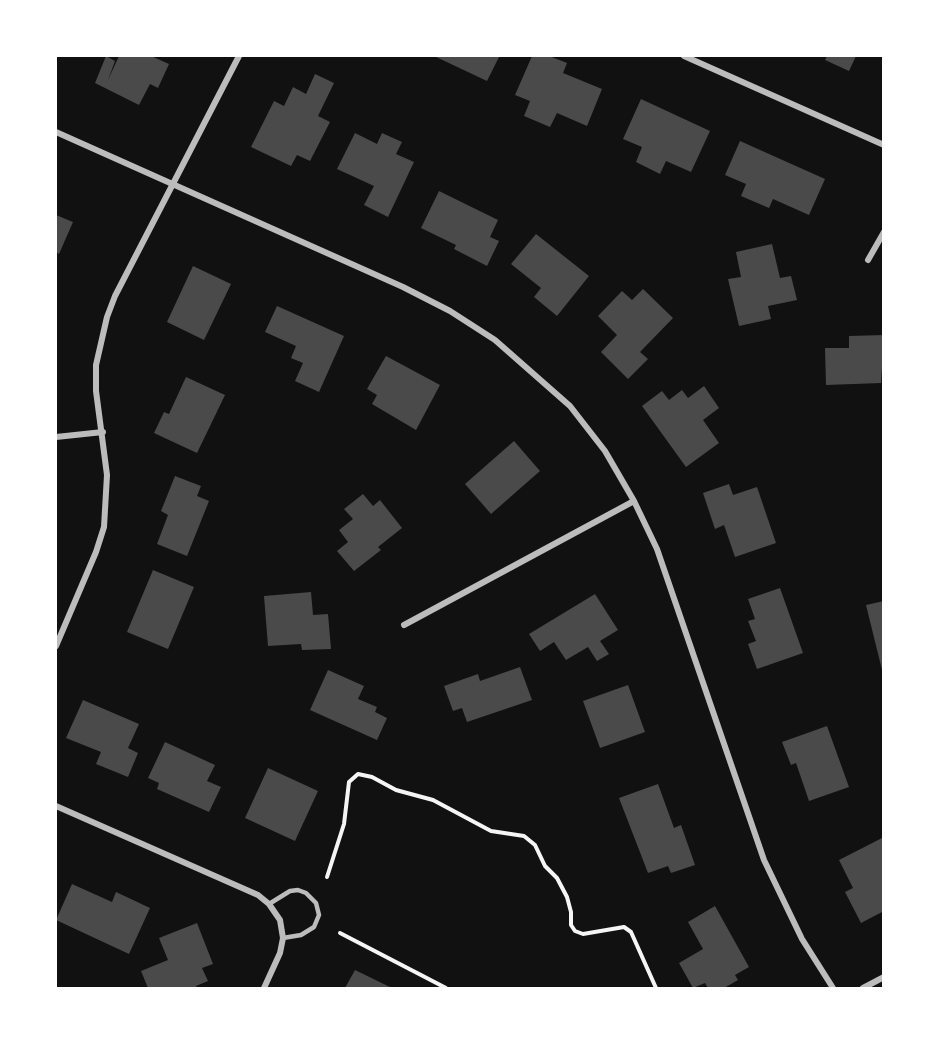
<!DOCTYPE html>
<html>
<head>
<meta charset="utf-8">
<style>
	body { margin:0 }
	#map { position:relative; width:939px; height:1044px; overflow:hidden; background:#111; font-family:"Varela Round",sans-serif }
	canvas { display:block }
	.frame { position:absolute; inset:0; border:57px solid #fff; pointer-events:none }
</style>
</head>
<body>
<div id="map">
<canvas width="939" height="1044"></canvas>
<div class="frame"></div>
</div>
<script>
const ctx = document.querySelector('canvas').getContext('2d');
ctx.lineJoin = 'round';
function fill(path, color) { ctx.fillStyle = color; ctx.fill(path, 'evenodd'); }
const poly = rows => new Path2D(rows.map(r => 'M' + r).join(''));
function trace(path, color, width, dash) { ctx.strokeStyle = color; ctx.lineWidth = width; ctx.lineCap = dash ? 'butt' : 'round'; ctx.setLineDash(dash || []); ctx.stroke(path); }
fill(poly([
	[106,56,115,61,108,80,119,56,151,56,169,64,158,88,150,84,139,105,95,83],
	[434,56,497,56,499,57,487,81],
	[532,56,549,56,567,63,563,73,602,89,587,126,557,113,550,127,524,116,530,101,515,95],
	[827,56,856,56,849,71,825,60],
	[315,74,334,83,318,116,330,122,310,161,297,155,291,166,251,147,274,101,284,106,293,87,306,94],
	[641,99,710,131,691,172,666,161,660,174,636,162,642,147,623,139],
	[355,133,377,144,382,133,402,142,396,154,414,162,388,217,364,205,374,186,337,169],
	[740,141,825,179,809,215,773,199,769,208,741,196,746,184,725,175],
	[439,191,498,220,490,237,499,241,487,266,454,249,456,245,421,228],
	[56,215,73,222,59,254,56,252],
	[536,234,589,276,557,316,534,297,541,288,511,264],
	[772,244,780,278,791,276,797,300,768,306,771,319,739,326,728,279,741,277,736,252],
	[193,266,231,284,204,340,167,322],
	[643,289,673,318,640,352,648,359,628,379,601,352,617,335,598,316,622,291,632,300],
	[277,306,344,336,319,392,295,381,303,363,291,358,296,346,265,332],
	[884,335,881,383,826,385,825,348,849,348,849,336],
	[386,356,440,385,416,430,372,404,377,395,367,389],
	[186,377,225,395,197,453,154,433,164,412,169,414],
	[704,386,719,408,703,420,719,443,686,467,642,406,662,391,669,400,682,390,688,398],
	[514,441,540,471,491,514,465,484],
	[175,476,201,486,197,496,209,501,187,556,157,544,168,515,161,511],
	[729,484,733,495,757,487,776,543,735,557,724,525,715,529,703,493],
	[363,494,373,506,380,500,402,528,378,547,381,550,354,571,337,551,348,542,339,530,353,519,344,509],
	[153,570,194,587,168,649,127,632],
	[780,588,803,653,757,669,748,644,756,641,748,621,755,619,748,599],
	[311,592,313,615,328,614,331,649,302,650,301,644,268,646,264,596],
	[595,594,618,630,600,641,609,654,597,661,588,647,566,660,554,642,540,651,529,634],
	[884,601,884,674,883,674,866,605],
	[520,667,532,700,467,722,462,708,453,711,444,686,478,674,480,681],
	[328,670,364,686,358,699,377,707,375,712,387,718,377,740,310,710],
	[628,685,645,732,600,748,583,701],
	[83,700,139,724,128,748,138,753,128,777,96,764,101,752,66,738],
	[827,726,849,787,809,801,796,763,791,765,782,742],
	[165,742,215,765,207,781,221,787,209,812,157,789,159,783,148,778],
	[268,768,318,791,295,841,245,818],
	[658,784,674,828,681,825,695,865,671,873,668,866,648,873,619,798],
	[884,837,884,911,861,923,845,892,853,888,839,860],
	[72,884,112,902,116,892,150,908,129,954,56,920],
	[715,906,749,967,735,975,738,980,724,988,708,988,705,983,693,988,679,963,703,949,688,922],
	[197,923,213,964,202,968,208,981,196,986,197,988,148,988,141,971,168,960,159,938],
	[355,970,392,988,345,988]
]), '#4a4a4a');
trace(poly([
	[327,877,344,824,349,782,358,774,372,777,396,790,433,800,491,831,524,836,535,845,545,866,557,878,567,897,571,912,571,925,575,931,583,934,624,927,631,932,656,988],
	[340,933,446,988]
]), '#f5f5f5', 4);
trace(poly([
	[269,904,290,891,298,890,306,893,316,903,319,915,314,927,301,935,283,938]
]), '#bcbcbc', 4.5);
trace(poly([
	[684,56,884,145],
	[56,132,403,287,450,311,495,340,570,406,605,451,634,501,657,549,764,860,802,939,833,988],
	[868,260,884,232],
	[56,437,103,432],
	[404,625,634,501],
	[56,646,96,552,104,527,107,475,96,391,96,365,107,317,115,296,239,56],
	[56,806,258,895,269,904,280,920,283,938,280,953,264,988],
	[863,988,884,977]
]), '#bcbcbc', 6);
</script>
</body>
</html>
